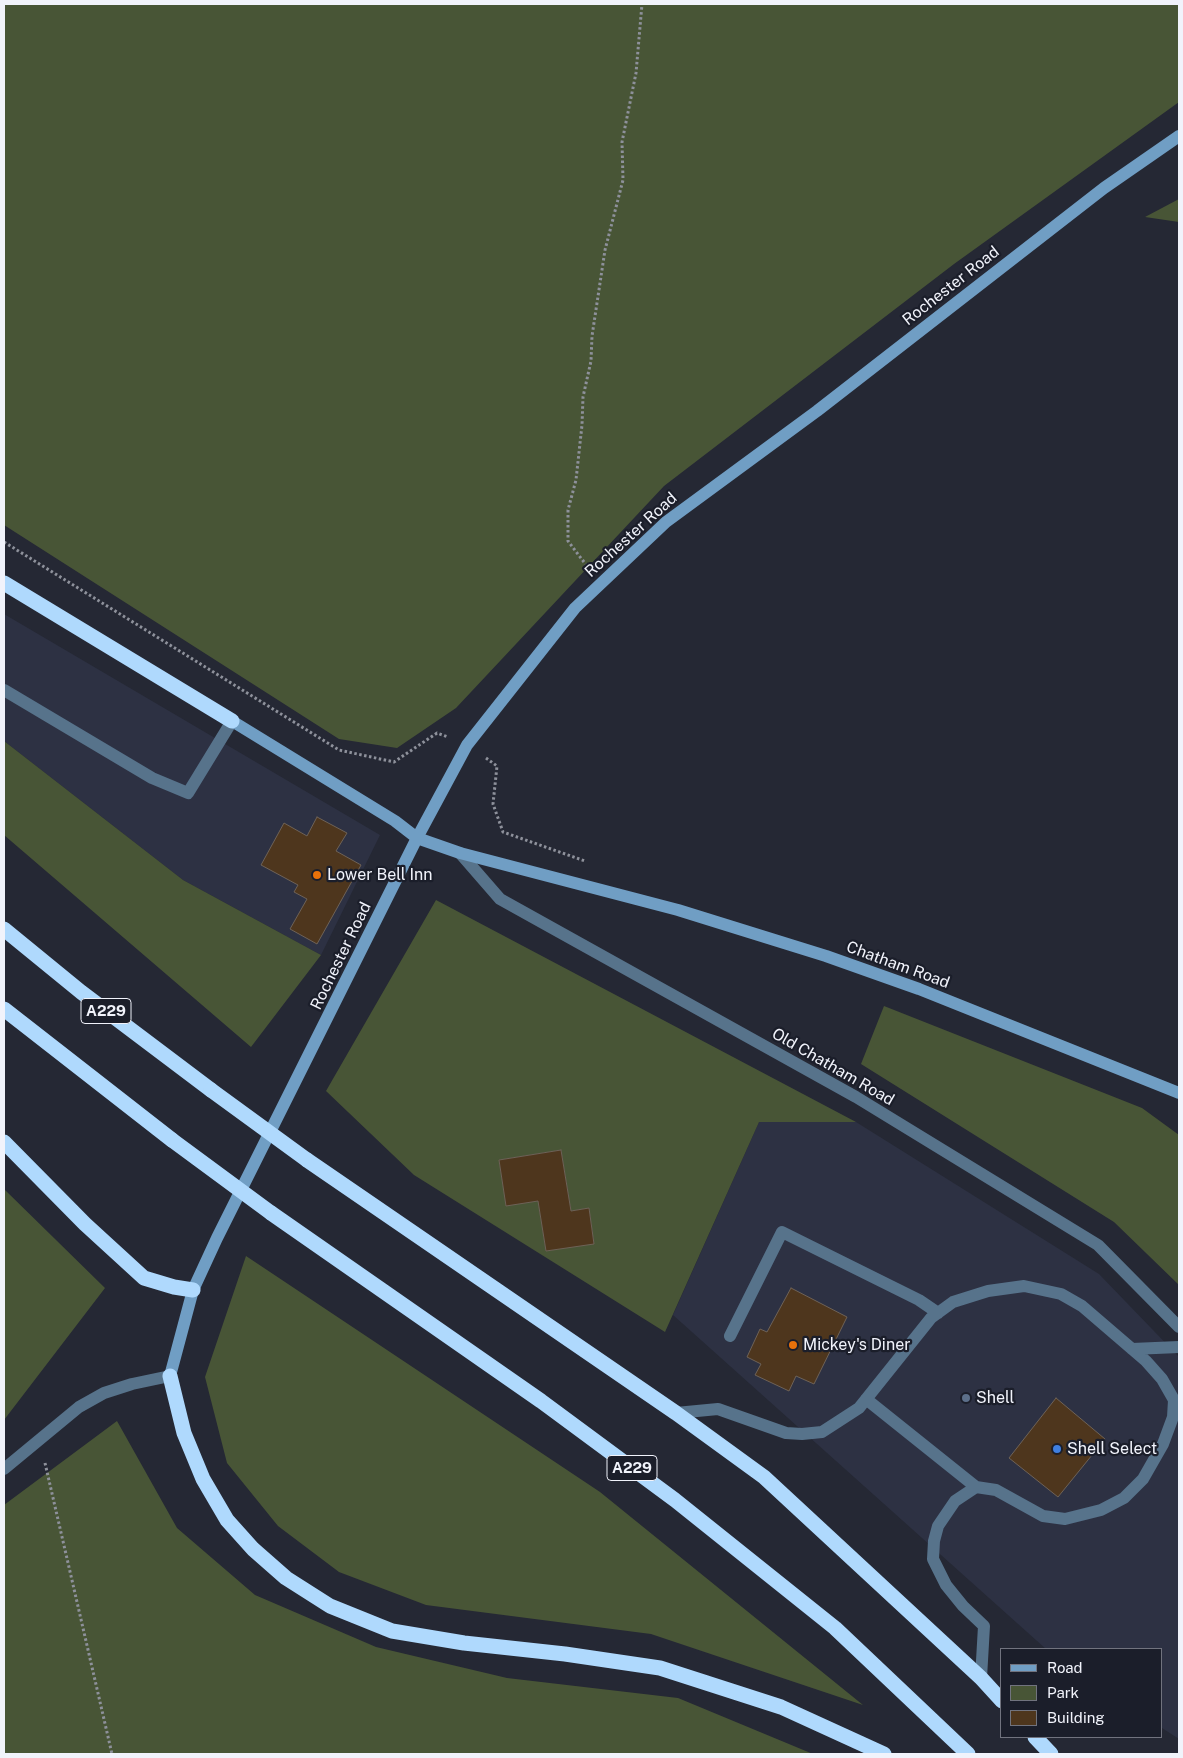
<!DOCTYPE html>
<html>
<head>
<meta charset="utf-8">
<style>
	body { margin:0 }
	#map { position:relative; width:1183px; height:1758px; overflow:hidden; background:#252834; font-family:"Public Sans",sans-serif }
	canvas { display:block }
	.frame { position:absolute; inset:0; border:5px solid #f1f3fb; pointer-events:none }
	.legend { position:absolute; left:1000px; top:1648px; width:162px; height:90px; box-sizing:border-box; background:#1b1e2a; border:1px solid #71737e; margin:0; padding:6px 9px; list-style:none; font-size:15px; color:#f1f3fb }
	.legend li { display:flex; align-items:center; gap:10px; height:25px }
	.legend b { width:25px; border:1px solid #71737e }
</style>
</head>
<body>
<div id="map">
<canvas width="1183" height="1758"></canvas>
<div class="frame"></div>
<ul class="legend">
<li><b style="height:6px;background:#709ec4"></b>Road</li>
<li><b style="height:14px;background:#485536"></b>Park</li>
<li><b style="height:14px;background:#4e361d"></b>Building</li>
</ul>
</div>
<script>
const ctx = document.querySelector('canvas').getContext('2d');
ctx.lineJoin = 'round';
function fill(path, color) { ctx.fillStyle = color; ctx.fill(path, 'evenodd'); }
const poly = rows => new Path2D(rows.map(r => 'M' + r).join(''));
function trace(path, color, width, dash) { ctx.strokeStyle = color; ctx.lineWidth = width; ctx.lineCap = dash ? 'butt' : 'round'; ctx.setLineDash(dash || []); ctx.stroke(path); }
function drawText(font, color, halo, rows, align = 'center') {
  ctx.font = font + ' "Public Sans",sans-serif'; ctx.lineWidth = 4.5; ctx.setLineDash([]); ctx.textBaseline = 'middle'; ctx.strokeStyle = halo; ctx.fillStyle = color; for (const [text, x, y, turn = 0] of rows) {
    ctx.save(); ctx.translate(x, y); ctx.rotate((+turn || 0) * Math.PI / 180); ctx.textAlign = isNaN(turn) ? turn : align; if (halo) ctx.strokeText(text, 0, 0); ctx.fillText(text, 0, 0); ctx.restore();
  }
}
fill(poly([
	[4,614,380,835,321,955,183,880,4,741],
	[759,1122,856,1122,1099,1274,1179,1357,1179,1739,1162,1728,1162,1649,1046,1649,673,1315]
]), '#2d3143');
fill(poly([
	[4,4,1179,4,1179,102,954,264,664,486,456,708,397,748,339,739,4,525],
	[1179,199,1179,222,1145,217],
	[4,741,183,880,321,955,251,1047,4,835],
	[436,900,856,1122,759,1122,665,1332,414,1175,326,1091],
	[561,1150,571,1211,589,1208,594,1243,546,1251,538,1201,506,1205,499,1160],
	[884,1006,1142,1108,1179,1135,1179,1285,1114,1222,861,1064],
	[4,1189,105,1288,4,1420],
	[246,1256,600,1492,863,1705,651,1634,426,1605,339,1572,278,1526,227,1463,205,1377],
	[117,1421,177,1528,255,1595,376,1647,507,1678,678,1698,813,1754,4,1754,4,1505]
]), '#485536');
const building = poly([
	[317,817,347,833,336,851,361,865,317,944,290,929,307,899,294,892,298,885,261,865,284,823,307,836,317,817],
	[561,1150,571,1211,589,1208,594,1244,546,1251,538,1201,506,1206,499,1160,561,1150],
	[791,1288,847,1317,814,1384,796,1376,789,1391,755,1375,761,1364,747,1357,760,1329,767,1332,791,1288],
	[1056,1398,1105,1439,1058,1497,1009,1458,1056,1398]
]);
fill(building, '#4e361d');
trace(building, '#6e6257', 1);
trace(poly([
	[4,542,339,750,394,762,437,733,448,737],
	[587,566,568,541,568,510,576,480,582,425,583,397,591,361,592,336,605,250,623,180,622,142,636,73,642,4],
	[486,758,497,766,493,804,503,832,585,861],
	[45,1463,112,1754]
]), '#8e919b', 3, [2.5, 2.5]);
trace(poly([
	[4,690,152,778,188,793,232,721],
	[730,1336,782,1232,919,1300,938,1313],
	[1132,1349,1179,1347],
	[866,1399,976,1487],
	[676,1413,718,1409,786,1433,802,1434,822,1432,859,1408,931,1318,953,1302,988,1291,1024,1286,1061,1294,1082,1306,1146,1361,1162,1379,1174,1400,1173,1417,1163,1444,1143,1479,1124,1498,1101,1510,1065,1519,1043,1516,996,1490,976,1487,955,1501,938,1526,934,1541,933,1559,946,1585,963,1606,984,1626,981,1678]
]), '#57738b', 12);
trace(poly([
	[460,853,500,899,856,1097,1098,1245,1179,1327],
	[4,1469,79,1407,104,1393,132,1384,170,1376]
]), '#57738b', 12);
trace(poly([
	[232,721,395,821,417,838,460,853,678,910,826,956,919,989,1179,1093],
	[170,1376,193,1290,217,1238,417,838,467,745,575,608,666,522,817,411,1104,188,1179,136]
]), '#709ec4', 12);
trace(poly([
	[4,583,232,721],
	[4,929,81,992,211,1090],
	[4,1009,172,1140],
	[4,1142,85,1224,144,1278,174,1287,193,1290],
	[307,1160,676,1413,764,1477,981,1678,1002,1701],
	[271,1213,541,1401,675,1500,835,1628,968,1754],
	[170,1376,184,1433,203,1479,227,1520,253,1549,286,1578,330,1606,392,1631,464,1643,565,1654,660,1668,781,1707,884,1754],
	[1035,1737,1051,1754]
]), '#afd9fd', 15);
trace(poly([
	[211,1090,307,1160],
	[172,1140,271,1213]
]), '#afd9fd', 15);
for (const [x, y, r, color] of [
	[317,875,5,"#e8710a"],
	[793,1345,5,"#e8710a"],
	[966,1398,5,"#5c6f8a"],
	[1057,1449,5,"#3f7fe0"]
]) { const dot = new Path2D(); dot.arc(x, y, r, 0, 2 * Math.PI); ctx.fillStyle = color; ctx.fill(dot); trace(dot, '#1b1e2a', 2); }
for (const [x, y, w] of [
	[106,1011,50],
	[632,1468,50]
]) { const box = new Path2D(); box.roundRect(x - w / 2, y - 12.5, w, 25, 4); ctx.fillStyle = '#1b1e2a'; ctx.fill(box); trace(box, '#f1f3fb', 1); }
drawText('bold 15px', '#f1f3fb', null, [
	["A229",106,1011],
	["A229",632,1468]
]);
drawText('16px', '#f1f3fb', '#1b1e2a', [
	["Rochester Road",951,286,-38],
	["Rochester Road",631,535,-42],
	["Rochester Road",341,956,-64],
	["Chatham Road",898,965,20],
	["Old Chatham Road",833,1067,30]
]);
drawText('16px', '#f1f3fb', '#1b1e2a', [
	["Lower Bell Inn",327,875],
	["Mickey's Diner",803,1345],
	["Shell",976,1398],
	["Shell Select",1067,1449]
], 'left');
</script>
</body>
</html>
